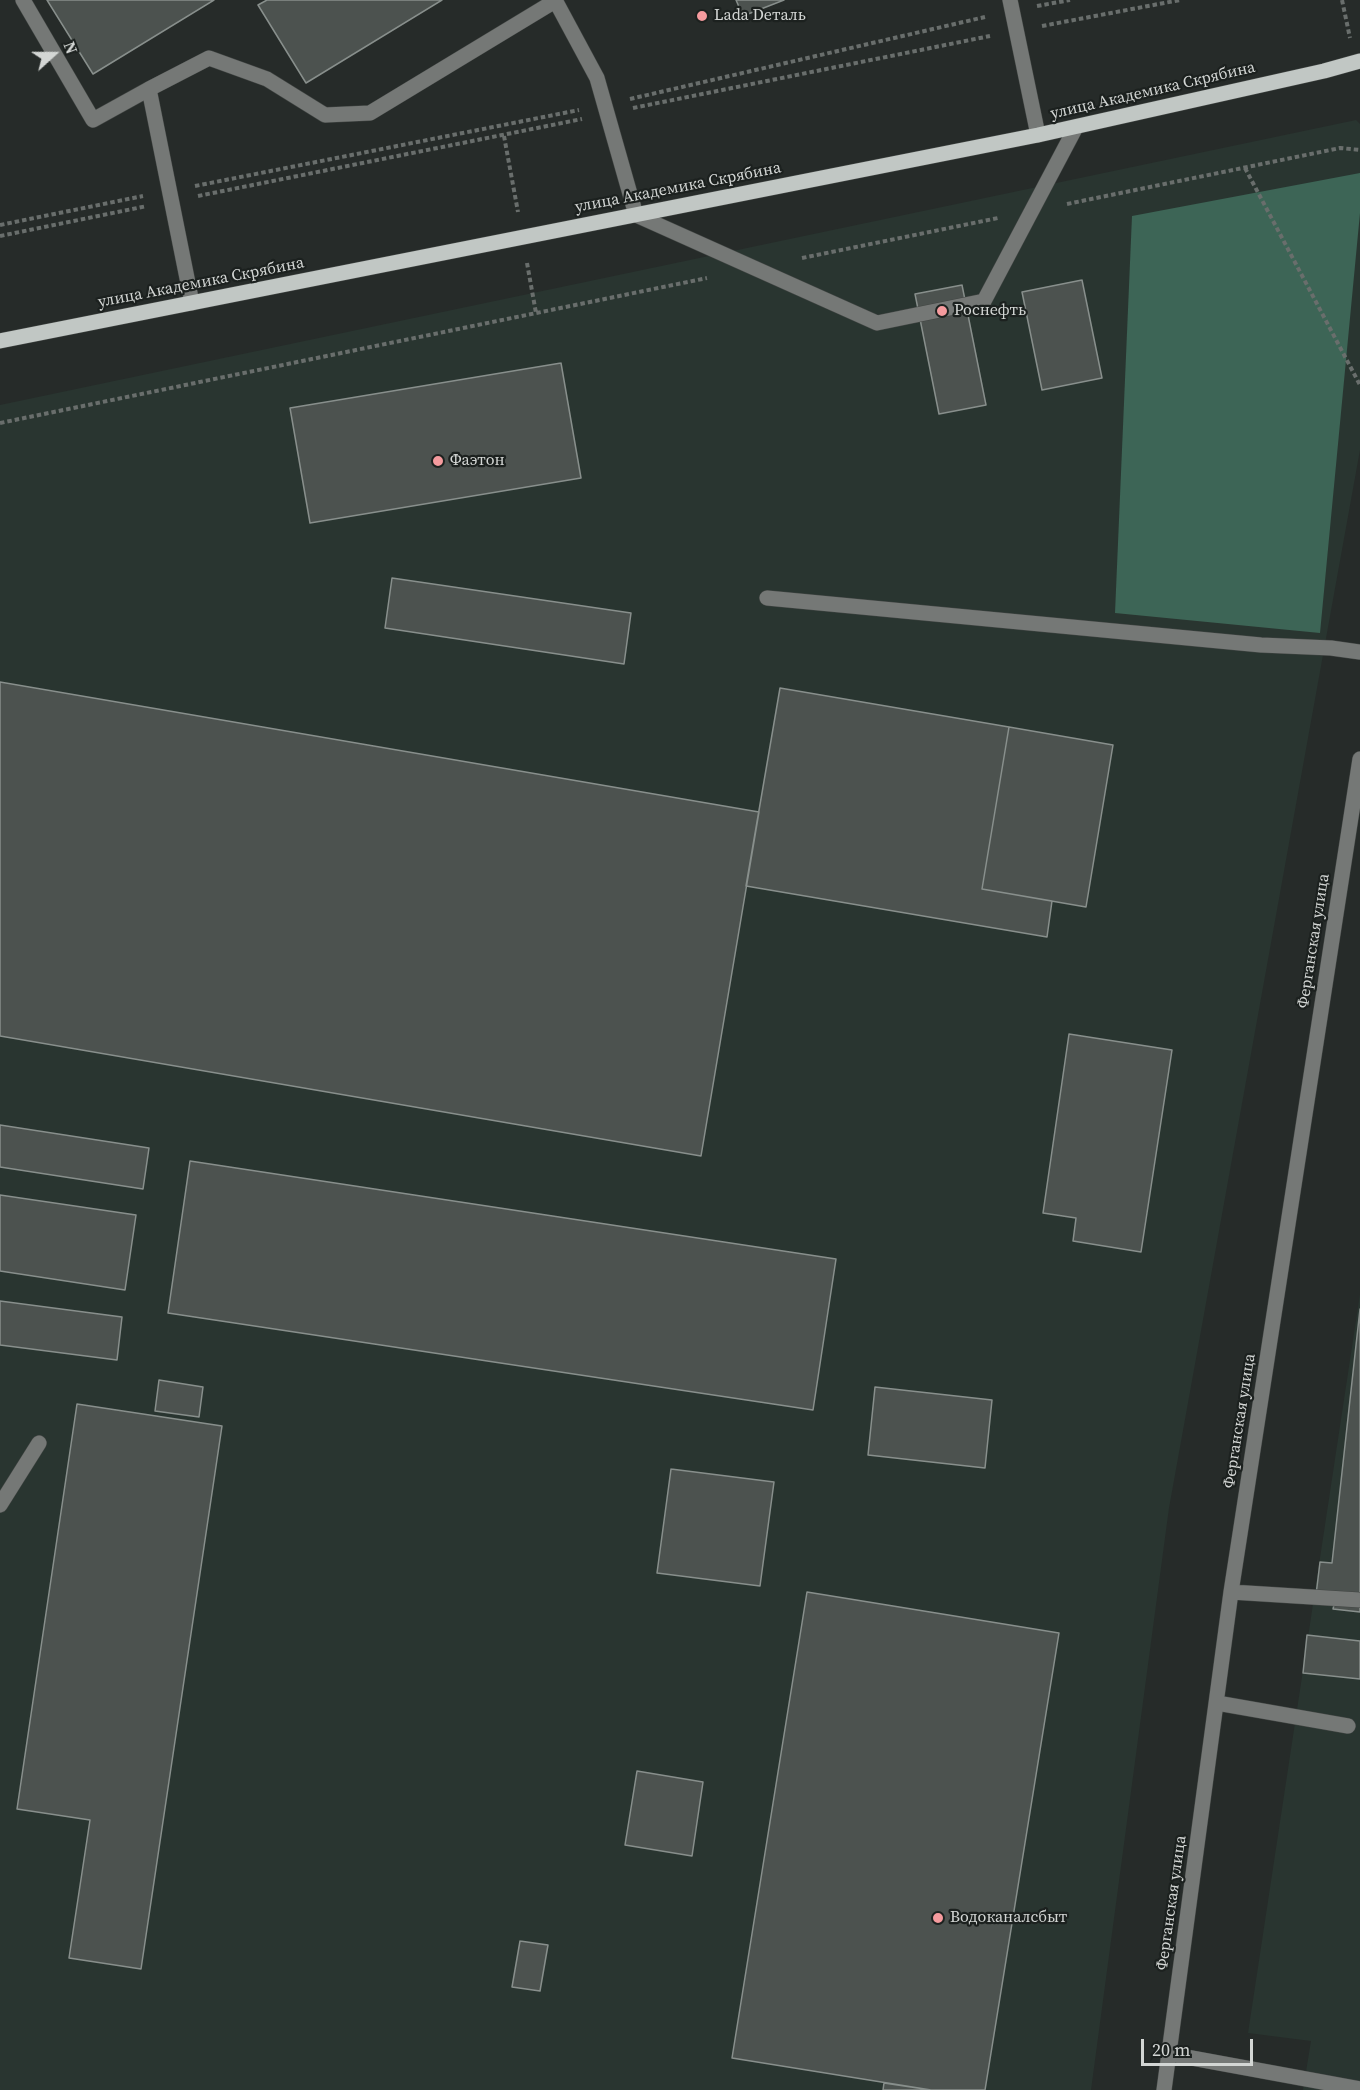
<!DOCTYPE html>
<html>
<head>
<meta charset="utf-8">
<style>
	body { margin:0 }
	#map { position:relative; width:1360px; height:2090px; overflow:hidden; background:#262b29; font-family:"Source Serif 4",serif }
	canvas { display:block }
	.north { position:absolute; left:24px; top:24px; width:60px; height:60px; -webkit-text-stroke:4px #1c211f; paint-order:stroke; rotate:69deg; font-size:16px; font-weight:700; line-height:24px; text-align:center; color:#d3d6d4 }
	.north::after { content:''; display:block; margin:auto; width:21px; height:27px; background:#d3d6d4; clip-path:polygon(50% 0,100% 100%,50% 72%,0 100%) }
	.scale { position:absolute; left:1141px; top:2039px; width:112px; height:27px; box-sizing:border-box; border:3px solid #d3d6d4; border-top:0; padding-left:8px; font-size:18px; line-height:21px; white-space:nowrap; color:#d3d6d4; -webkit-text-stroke:4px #1c211f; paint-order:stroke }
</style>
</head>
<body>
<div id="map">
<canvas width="1360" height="2090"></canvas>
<div class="north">N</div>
<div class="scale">20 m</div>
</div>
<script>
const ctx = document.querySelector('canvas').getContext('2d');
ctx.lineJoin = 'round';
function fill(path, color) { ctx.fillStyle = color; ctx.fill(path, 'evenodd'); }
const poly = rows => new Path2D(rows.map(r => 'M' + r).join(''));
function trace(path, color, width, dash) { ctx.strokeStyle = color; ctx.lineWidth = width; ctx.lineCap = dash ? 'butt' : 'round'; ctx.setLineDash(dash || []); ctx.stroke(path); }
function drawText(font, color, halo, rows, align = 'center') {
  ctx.font = font + ' "Source Serif 4",serif'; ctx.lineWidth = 4.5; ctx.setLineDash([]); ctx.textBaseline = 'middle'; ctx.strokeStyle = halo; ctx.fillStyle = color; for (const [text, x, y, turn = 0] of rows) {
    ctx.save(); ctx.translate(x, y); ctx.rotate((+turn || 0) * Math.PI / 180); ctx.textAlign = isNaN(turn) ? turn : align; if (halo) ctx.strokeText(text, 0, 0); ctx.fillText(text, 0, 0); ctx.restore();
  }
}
fill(poly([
	[1356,120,1360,124,1360,450,1169,1508,1091,2090,0,2090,0,405],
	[1360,1294,1360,2090,1303,2090,1311,2041,1248,2033]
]), '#293530');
fill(poly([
	[1360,173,1360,213,1320,633,1115,613,1132,216]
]), '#3d6556');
const building = poly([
	[47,0,214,0,93,74,47,0],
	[267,0,442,0,306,83,258,5,267,0],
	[736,0,784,0,743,16,736,0],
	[1082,280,1102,378,1042,390,1022,292,1082,280],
	[962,285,986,405,939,414,915,294,962,285],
	[561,363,581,478,310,523,290,408,561,363],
	[392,578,631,613,624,664,385,628,392,578],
	[0,682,759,812,701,1156,0,1036,0,682],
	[780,688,1009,727,982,889,1052,901,1047,937,746,886,780,688],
	[1009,727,1113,745,1086,907,982,889,1009,727],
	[1069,1034,1172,1050,1141,1252,1073,1241,1076,1218,1043,1213,1069,1034],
	[0,1125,149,1148,143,1189,0,1167,0,1125],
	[190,1161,836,1259,813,1410,168,1313,190,1161],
	[0,1195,136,1215,125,1290,0,1271,0,1195],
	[0,1301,122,1317,117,1360,0,1345,0,1301],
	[1360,1309,1360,1612,1333,1609,1334,1605,1315,1603,1320,1562,1332,1563,1360,1309],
	[159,1380,203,1387,199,1417,155,1411,159,1380],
	[875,1387,992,1400,985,1468,868,1455,875,1387],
	[77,1404,222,1426,141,1969,69,1958,90,1820,17,1809,77,1404],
	[671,1469,774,1482,760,1586,657,1573,671,1469],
	[807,1592,1059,1633,985,2090,931,2090,732,2058,807,1592],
	[1307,1635,1360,1641,1360,1679,1303,1673,1307,1635],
	[637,1771,703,1782,692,1856,625,1845,637,1771],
	[520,1941,548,1945,540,1991,512,1987,520,1941],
	[884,2083,931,2090,883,2090,884,2083]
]);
fill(building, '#4c524f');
trace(building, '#888f8c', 1.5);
const minor = poly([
	[23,0,93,120,149,89],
	[555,0,597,78,636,215,877,323,984,301,1076,127],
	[1010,0,1038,135],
	[192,303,149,89,209,58,267,79,325,115,370,113,555,1],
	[767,598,1261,645,1331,648,1360,652],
	[0,1505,39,1443],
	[1231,1592,1360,1600],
	[1217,1703,1348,1726],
	[1170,2054,1360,2089],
	[1164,2090,1231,1592,1360,759]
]);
const major = poly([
	[0,341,1038,135,1324,71,1360,61]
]);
trace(minor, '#424644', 16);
trace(major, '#424644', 16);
trace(poly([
	[1342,0,1350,38],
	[1037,6,1070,0],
	[1042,26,1180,0],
	[630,99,985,17],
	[633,108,990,36],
	[504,136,518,212],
	[1245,168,1360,385],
	[195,186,579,110],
	[198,196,582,119],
	[1067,204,1340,148,1360,150],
	[0,225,143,196],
	[0,236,147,206],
	[802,258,998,218],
	[527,263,536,313],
	[0,423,707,278]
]), '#696e6c', 4, [4.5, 3]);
trace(minor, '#757876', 15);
trace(major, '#c1c7c4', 15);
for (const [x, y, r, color] of [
	[702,16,6,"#f59b9e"],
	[942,311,6,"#f59b9e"],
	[438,461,6,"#f59b9e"],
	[938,1918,6,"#f59b9e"]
]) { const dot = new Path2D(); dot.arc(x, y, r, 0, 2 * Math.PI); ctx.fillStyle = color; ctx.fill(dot); trace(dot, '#1c211f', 2); }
drawText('16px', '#d3d6d4', '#1c211f', [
	["Lada Dеталь",714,16],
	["Роснефть",954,311],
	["Фаэтон",450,461],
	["Водоканалсбыт",950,1918]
], 'left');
drawText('16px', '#d3d6d4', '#1c211f', [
	["улица Академика Скрябина",1153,91,-13],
	["улица Академика Скрябина",678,188,-11],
	["улица Академика Скрябина",201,283,-11],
	["Ферганская улица",1314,941,-81],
	["Ферганская улица",1240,1421,-81],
	["Ферганская улица",1172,1903,-82]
]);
</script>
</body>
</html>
